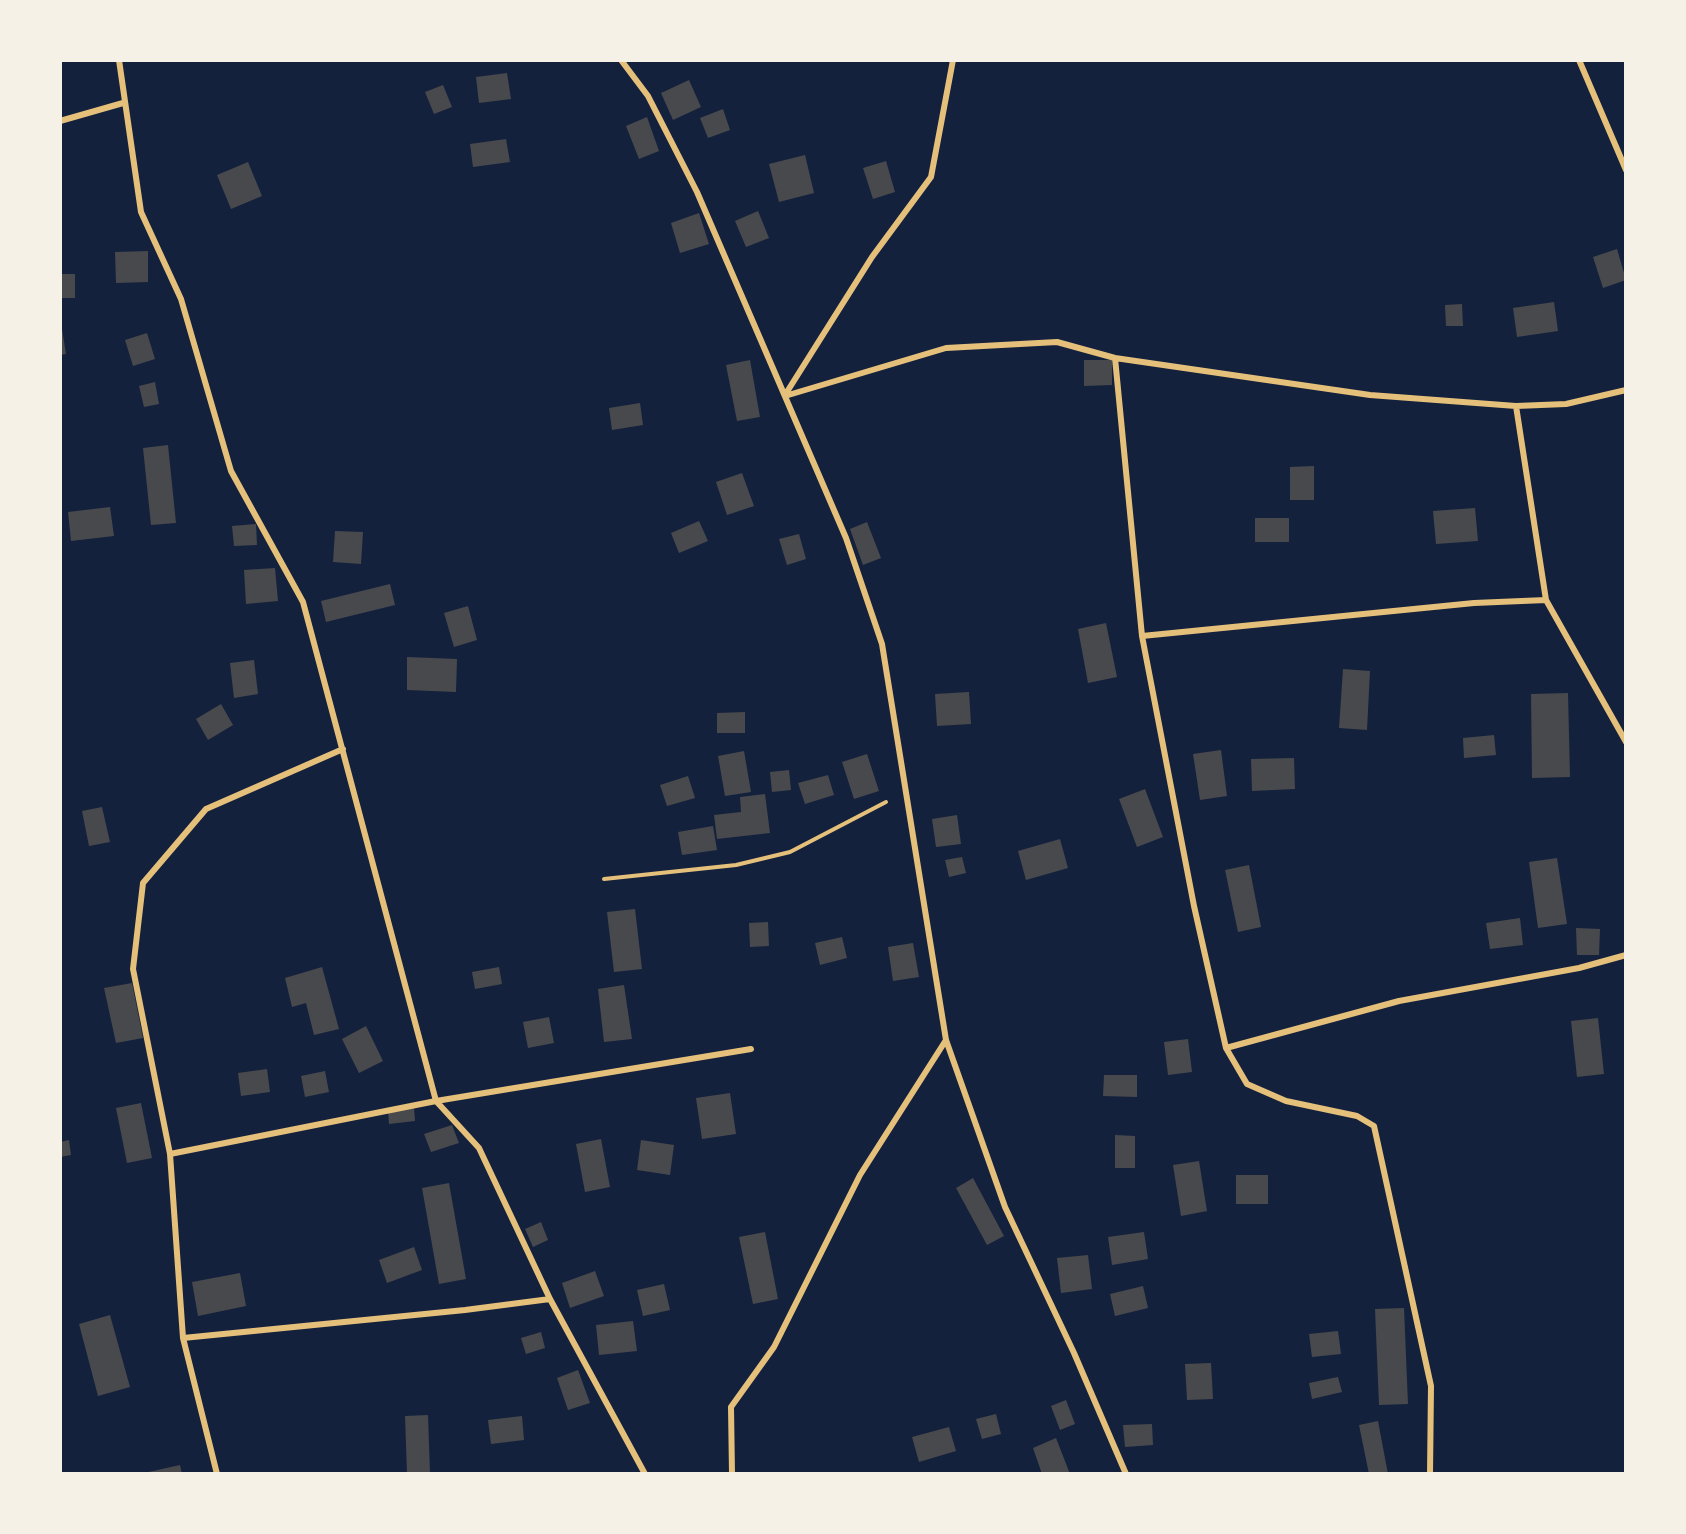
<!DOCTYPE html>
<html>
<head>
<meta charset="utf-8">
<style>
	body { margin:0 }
	#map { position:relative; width:1686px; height:1534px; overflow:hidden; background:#14213d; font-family:"Roboto Condensed",sans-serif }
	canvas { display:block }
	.frame { position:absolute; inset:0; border:62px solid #f6f1e7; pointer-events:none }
</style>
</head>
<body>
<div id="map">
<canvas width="1686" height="1534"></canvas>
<div class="frame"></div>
</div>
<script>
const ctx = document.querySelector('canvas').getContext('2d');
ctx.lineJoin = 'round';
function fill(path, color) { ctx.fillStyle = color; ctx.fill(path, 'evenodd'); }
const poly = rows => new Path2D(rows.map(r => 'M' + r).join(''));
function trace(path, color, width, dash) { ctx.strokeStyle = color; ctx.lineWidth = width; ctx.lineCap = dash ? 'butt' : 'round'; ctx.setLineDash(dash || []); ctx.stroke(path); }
fill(poly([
	[507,73,511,99,479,103,476,77],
	[689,80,701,107,673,120,661,93],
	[443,85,452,107,434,114,425,92],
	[723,109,730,130,708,138,700,118],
	[647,117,659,151,639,159,626,126],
	[506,139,510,162,473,167,470,144],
	[805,155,814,193,779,202,769,164],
	[886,161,895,192,873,199,863,168],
	[248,162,262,196,231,209,217,175],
	[758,211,769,238,746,247,735,221],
	[699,213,709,244,680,253,671,223],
	[1617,249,1626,280,1603,288,1593,257],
	[148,251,148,282,116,283,115,252],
	[60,274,75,274,75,298,60,298],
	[1554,302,1558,331,1517,337,1513,308],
	[1462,304,1463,326,1446,326,1445,305],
	[61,323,66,354,60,355,60,324],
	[147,333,155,359,133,366,125,340],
	[750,360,760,417,737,421,726,365],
	[1084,360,1112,360,1112,385,1084,386],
	[155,382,159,404,144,407,139,386],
	[640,403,643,425,612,430,609,408],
	[168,445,176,523,151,525,143,448],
	[1314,466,1314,500,1290,500,1290,467],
	[742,473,754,506,727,515,716,482],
	[110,507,114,536,71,541,68,512],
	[1475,508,1478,541,1436,544,1433,511],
	[1255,518,1289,518,1289,542,1255,542],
	[699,521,708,541,679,553,671,533],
	[867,522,881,558,863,565,850,529],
	[256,524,257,545,234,546,232,526],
	[335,531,363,532,361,564,333,562],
	[799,534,806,559,787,565,779,539],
	[275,568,278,601,246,604,244,570],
	[390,584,395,605,326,622,321,601],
	[468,606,477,640,454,647,444,613],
	[1106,623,1117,677,1088,683,1078,629],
	[407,657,457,659,456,692,407,690],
	[254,660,258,694,234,698,230,663],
	[1343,669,1370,671,1367,730,1339,728],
	[969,692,971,724,937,726,935,694],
	[1568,693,1570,777,1532,778,1531,694],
	[221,704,233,725,208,740,196,719],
	[745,712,745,733,717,733,717,713],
	[1494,735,1496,755,1464,758,1463,738],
	[1221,750,1227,796,1200,800,1193,754],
	[744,751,751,792,725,796,718,756],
	[867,754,879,791,854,799,842,762],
	[1294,758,1295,789,1252,791,1251,759],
	[789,770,791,790,772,792,770,772],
	[828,775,834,795,805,804,798,783],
	[688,776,695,798,667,806,660,785],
	[1145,789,1163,837,1137,847,1119,799],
	[765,794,770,833,717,839,714,815,741,812,740,797],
	[102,807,110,842,89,846,82,811],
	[957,815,961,844,936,847,932,819],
	[713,826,717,850,682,855,678,832],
	[1060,839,1068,868,1026,880,1018,851],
	[962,857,966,873,949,877,945,860],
	[1557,858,1567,924,1538,928,1529,862],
	[1249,865,1261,927,1238,932,1225,870],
	[635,909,642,969,614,972,607,912],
	[1520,918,1523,945,1490,949,1486,923],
	[768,922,769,946,750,947,749,923],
	[1576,928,1600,929,1599,955,1577,955],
	[842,937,847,958,820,965,815,943],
	[913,943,919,977,893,981,888,947],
	[322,967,339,1029,314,1035,306,1003,292,1007,285,978],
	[499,967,502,984,475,989,472,972],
	[132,983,143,1038,116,1043,104,988],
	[624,985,632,1039,604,1042,598,989],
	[549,1017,554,1043,528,1048,523,1022],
	[1598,1018,1604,1074,1577,1077,1571,1021],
	[366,1026,383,1061,359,1073,342,1039],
	[1188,1039,1192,1072,1168,1075,1164,1042],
	[267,1069,270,1092,241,1096,238,1073],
	[325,1071,329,1092,305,1097,301,1076],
	[1104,1075,1137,1075,1137,1097,1103,1096],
	[730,1093,736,1134,702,1139,696,1098],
	[141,1103,152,1158,127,1163,116,1108],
	[414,1108,415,1121,389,1124,388,1111],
	[452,1125,459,1143,431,1152,424,1134],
	[1115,1135,1135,1136,1135,1168,1115,1168],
	[601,1139,610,1187,585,1192,576,1144],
	[69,1140,71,1155,60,1157,60,1142],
	[641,1140,674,1145,670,1175,637,1170],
	[1199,1161,1207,1211,1181,1216,1173,1165],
	[1236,1175,1268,1175,1268,1204,1236,1204],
	[973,1178,1004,1236,987,1245,956,1188],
	[449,1183,466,1279,439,1284,422,1188],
	[541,1222,548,1240,533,1247,525,1229],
	[765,1232,778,1299,753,1304,739,1237],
	[1144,1232,1148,1259,1112,1265,1108,1237],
	[414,1247,422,1270,387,1283,379,1260],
	[1088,1255,1092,1289,1061,1293,1057,1258],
	[595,1271,604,1296,570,1308,562,1283],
	[240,1273,246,1306,198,1316,192,1282],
	[664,1284,670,1310,643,1316,637,1290],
	[1143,1286,1148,1308,1115,1316,1110,1294],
	[1404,1308,1408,1404,1379,1405,1375,1309],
	[110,1315,130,1387,98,1396,79,1324],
	[633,1321,637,1351,599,1355,596,1325],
	[1338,1331,1341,1354,1312,1357,1309,1334],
	[541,1332,545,1348,526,1354,521,1338],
	[1211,1363,1213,1399,1187,1400,1185,1364],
	[578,1370,590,1403,568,1410,557,1378],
	[1338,1377,1342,1392,1312,1399,1309,1383],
	[1066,1400,1075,1424,1060,1430,1051,1406],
	[996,1414,1001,1434,982,1439,976,1419],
	[428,1415,430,1474,407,1474,405,1416],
	[522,1416,524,1440,491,1444,488,1420],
	[1378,1421,1388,1474,1369,1474,1359,1425],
	[1152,1424,1153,1445,1125,1447,1123,1425],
	[949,1427,956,1451,919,1462,912,1437],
	[1056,1438,1070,1474,1042,1474,1033,1448],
	[180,1465,182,1474,144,1474,144,1473]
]), '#48494c');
trace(poly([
	[604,879,736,865,790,852,886,802]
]), '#e5c07b', 4);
trace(poly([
	[119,60,141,212,181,299,231,471,303,602,436,1101,479,1148,550,1299,645,1474],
	[621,60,648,96,697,192,846,538,882,644,946,1040,1005,1207,1074,1353,1126,1474],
	[1579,60,1626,170],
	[60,121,123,103],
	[1115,358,1142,636,1194,906,1226,1048,1247,1084,1286,1101,1357,1116,1374,1126,1431,1386,1430,1474],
	[785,395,872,257,931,177,953,60],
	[785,396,946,348,1057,342,1115,358,1370,395,1516,406,1566,404,1626,390],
	[1516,406,1546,600,1626,742],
	[1142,636,1474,603,1546,600],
	[1226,1048,1399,1001,1579,968,1626,955],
	[170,1154,436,1101,751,1049],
	[183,1338,465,1310,550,1299],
	[217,1474,183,1338,170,1154,133,969,143,883,206,809,343,749],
	[732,1474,731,1407,774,1347,860,1175,946,1040]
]), '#e5c07b', 6);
</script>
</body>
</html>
